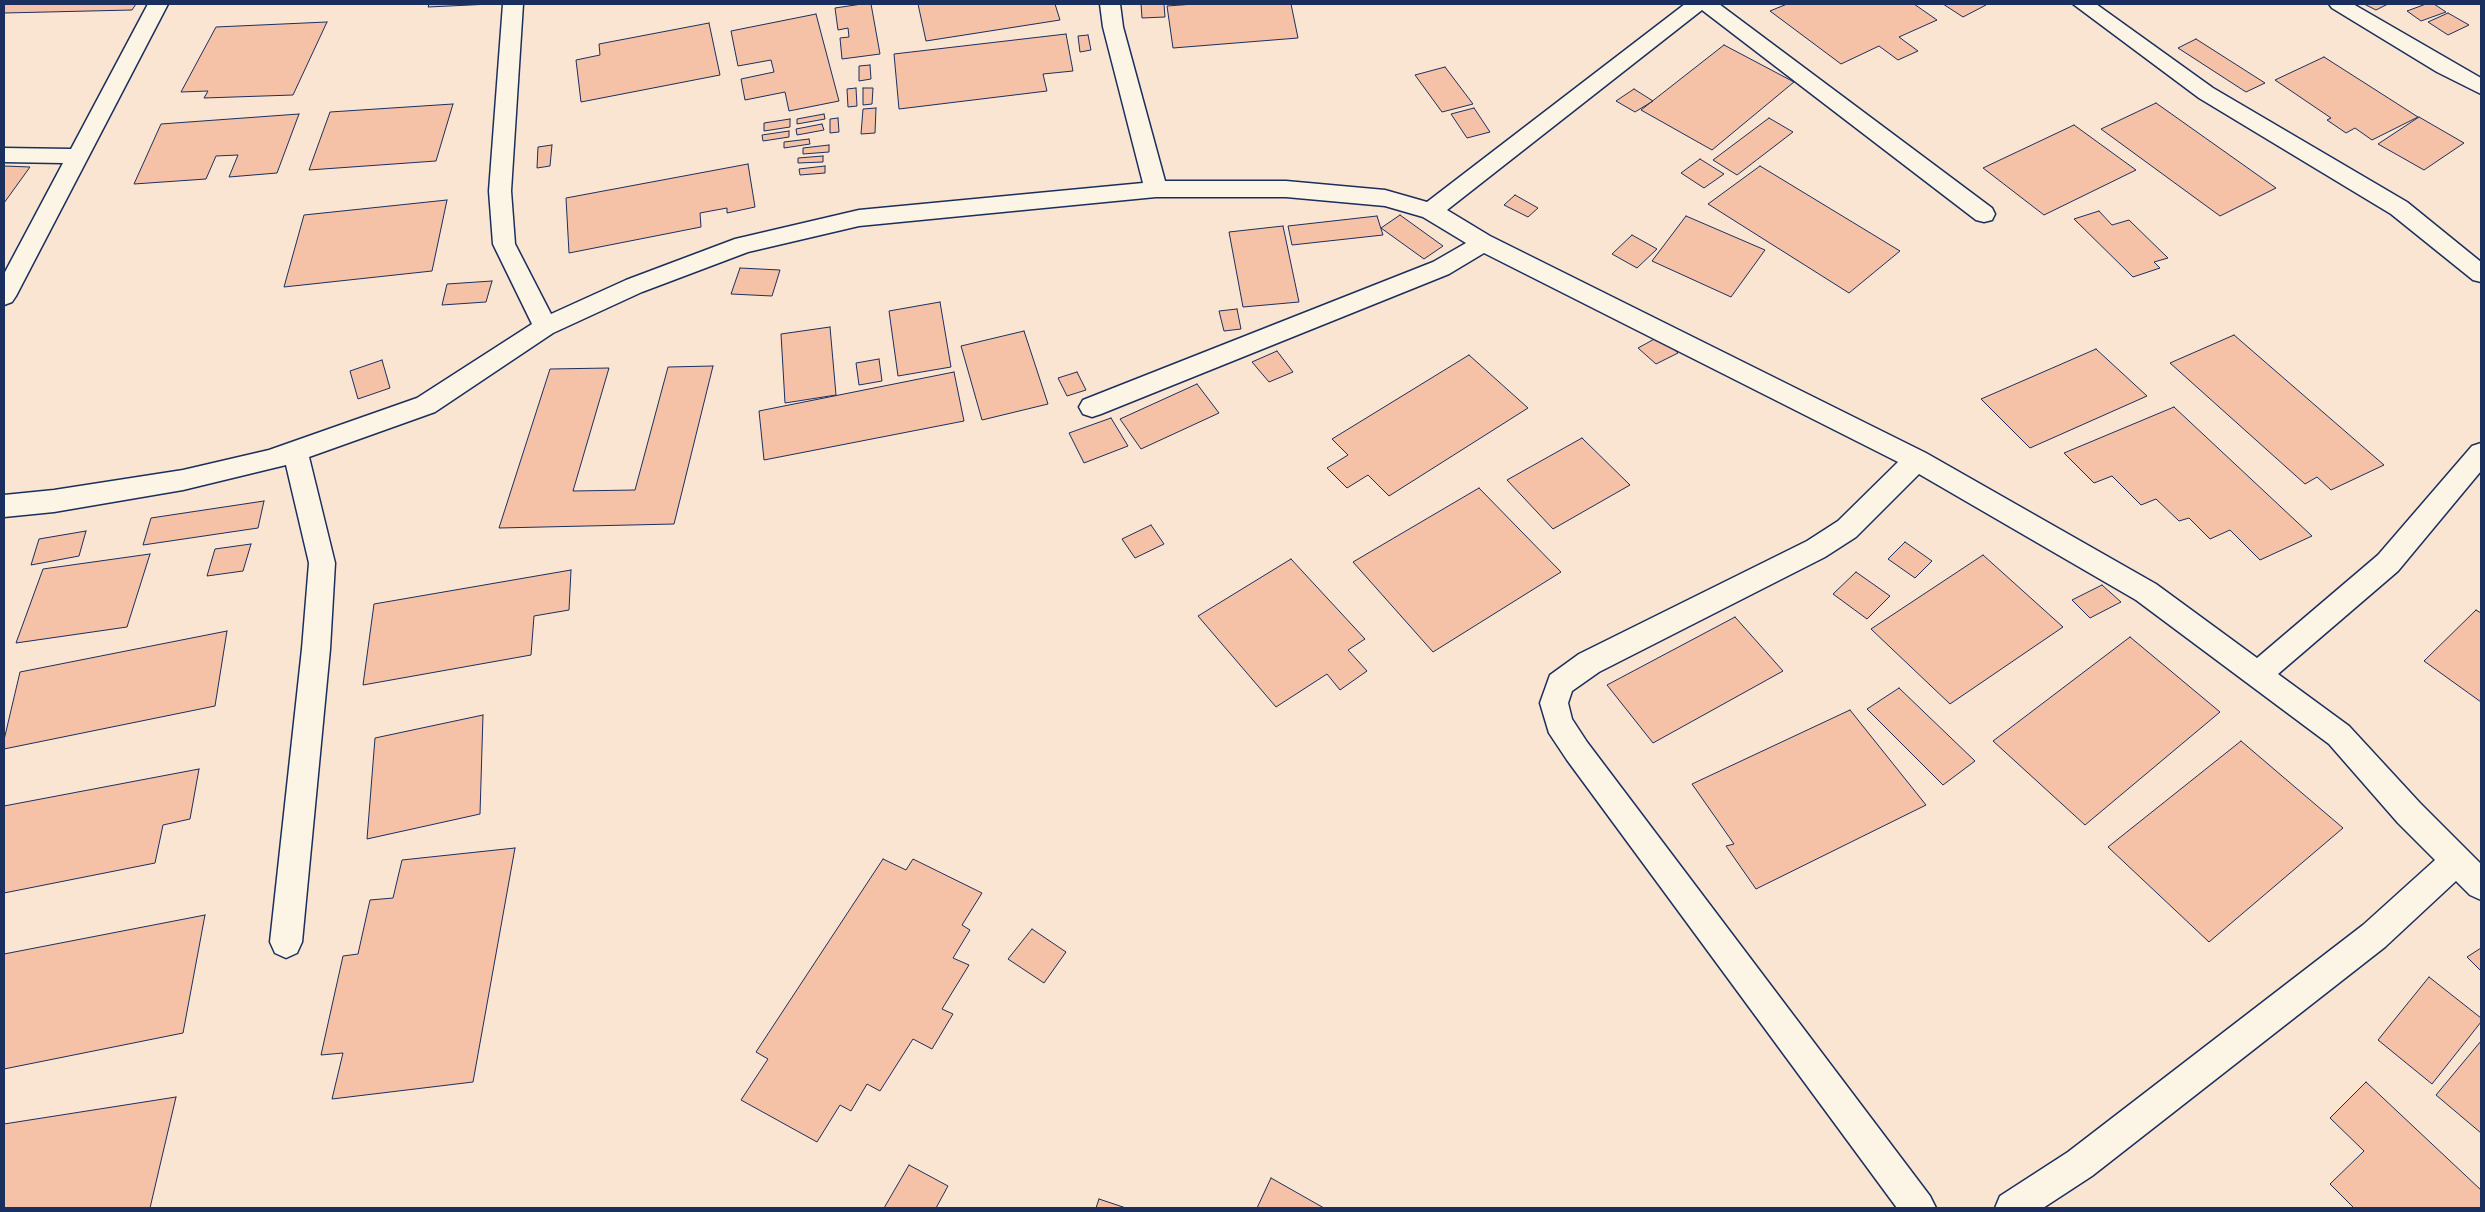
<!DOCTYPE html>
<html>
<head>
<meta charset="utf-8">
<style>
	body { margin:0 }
	#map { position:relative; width:2485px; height:1212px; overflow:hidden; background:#fae5d2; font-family:Itim,sans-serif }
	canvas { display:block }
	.frame { position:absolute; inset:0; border:5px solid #1b2f5e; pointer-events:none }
</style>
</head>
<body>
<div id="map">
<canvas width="2485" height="1212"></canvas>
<div class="frame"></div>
</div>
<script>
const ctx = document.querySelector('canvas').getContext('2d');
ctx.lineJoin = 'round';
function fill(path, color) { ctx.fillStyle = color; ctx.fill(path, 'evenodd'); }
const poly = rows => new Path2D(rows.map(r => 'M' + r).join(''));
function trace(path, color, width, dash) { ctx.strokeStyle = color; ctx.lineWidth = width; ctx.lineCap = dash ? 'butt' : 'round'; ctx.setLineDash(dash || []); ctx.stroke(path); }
const building = poly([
	[4,4,136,4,132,10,4,13,4,4],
	[429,4,491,4,428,7,429,4],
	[862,4,871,4,880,54,842,59,840,38,849,37,848,28,838,30,835,8,862,4],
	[918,4,1055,4,1060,20,926,41,918,4],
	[1141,4,1164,4,1165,17,1142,18,1141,4],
	[1194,4,1291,4,1298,38,1173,48,1167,6,1194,4],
	[1787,4,1914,4,1937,20,1899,37,1918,51,1898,60,1879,46,1841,64,1770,11,1787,4],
	[1943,4,1984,4,1986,5,1963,17,1943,4],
	[2364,4,2388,4,2376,10,2364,4],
	[2426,4,2434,4,2446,12,2421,21,2407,11,2426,4],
	[2448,13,2469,25,2448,35,2428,22,2448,13],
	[816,14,839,101,789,111,785,92,745,100,741,79,774,72,771,60,738,66,731,31,816,14],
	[327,22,293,95,204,98,208,91,181,92,216,27,327,22],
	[709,23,720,75,581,102,576,60,600,55,599,44,709,23],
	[1066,34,1073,71,1043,74,1047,91,899,109,894,54,1066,34],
	[1088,35,1091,50,1080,52,1078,36,1088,35],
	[2196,39,2265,83,2246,92,2178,48,2196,39],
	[1724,45,1794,82,1712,150,1641,110,1724,45],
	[2324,57,2418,117,2372,140,2355,128,2346,133,2327,120,2331,118,2275,80,2324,57],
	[870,65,871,79,859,81,859,66,870,65],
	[1445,67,1473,104,1442,112,1415,75,1445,67],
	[856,88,857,106,848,107,847,89,856,88],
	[863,88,873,88,872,104,863,105,863,88],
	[1634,89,1653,101,1635,112,1616,101,1634,89],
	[2156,103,2276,188,2220,216,2101,129,2156,103],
	[453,104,436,161,309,170,330,112,453,104],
	[876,108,875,133,861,134,863,109,876,108],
	[1474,108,1490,132,1467,138,1451,114,1474,108],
	[299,114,277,173,229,177,238,155,216,156,206,179,134,184,161,124,299,114],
	[824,114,825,119,797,124,797,119,824,114],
	[2419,117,2464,143,2424,170,2378,144,2419,117],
	[838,118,839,132,830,133,830,119,838,118],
	[1769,118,1793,132,1737,175,1713,160,1769,118],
	[790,119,790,127,764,131,764,123,790,119],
	[822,124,824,130,797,135,796,129,822,124],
	[2074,125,2136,170,2044,215,1983,168,2074,125],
	[789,131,789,137,763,141,762,135,789,131],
	[809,139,810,144,784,148,784,142,809,139],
	[552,145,550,166,537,168,538,147,552,145],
	[829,145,829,152,803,154,803,148,829,145],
	[823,156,823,162,798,163,798,158,823,156],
	[1700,159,1724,174,1704,188,1681,173,1700,159],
	[748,164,755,207,727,213,727,208,700,213,701,227,569,253,566,198,748,164],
	[4,166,30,167,4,203,4,166],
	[825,166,825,173,800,175,799,169,825,166],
	[1760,166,1900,251,1849,293,1708,204,1760,166],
	[1515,195,1538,208,1528,217,1504,205,1515,195],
	[447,200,432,271,284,287,304,215,447,200],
	[2099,211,2112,225,2129,220,2168,258,2154,262,2160,268,2133,277,2074,219,2099,211],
	[1400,215,1443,246,1424,259,1381,228,1400,215],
	[1377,216,1383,235,1292,245,1288,226,1377,216],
	[1686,216,1765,250,1731,297,1652,261,1686,216],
	[1283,226,1299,302,1243,307,1229,232,1283,226],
	[1632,235,1657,249,1637,268,1612,254,1632,235],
	[740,268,780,270,772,296,731,294,740,268],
	[492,281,486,302,442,305,447,284,492,281],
	[940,302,951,367,898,376,889,311,940,302],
	[1237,309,1241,329,1224,331,1219,311,1237,309],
	[830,327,836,395,785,403,781,334,830,327],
	[1024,331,1048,404,982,420,961,346,1024,331],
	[2234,335,2384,465,2331,490,2317,477,2305,484,2170,363,2234,335],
	[1660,336,1678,353,1656,364,1638,348,1660,336],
	[2096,349,2147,396,2030,448,1981,399,2096,349],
	[1277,351,1293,372,1269,382,1252,362,1277,351],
	[1469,355,1528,408,1389,496,1368,475,1347,488,1327,468,1348,455,1332,439,1469,355],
	[879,359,882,381,859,385,856,363,879,359],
	[382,360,390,388,358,399,350,371,382,360],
	[713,366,674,524,499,528,550,369,609,368,573,491,635,490,668,367,713,366],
	[954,372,964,421,764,460,759,411,954,372],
	[1077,372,1086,390,1067,396,1058,378,1077,372],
	[1197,384,1219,413,1141,449,1120,419,1197,384],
	[2174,407,2312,536,2260,560,2230,530,2210,539,2189,518,2179,521,2156,499,2141,505,2112,476,2094,483,2064,453,2174,407],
	[1111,418,1128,446,1084,463,1069,433,1111,418],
	[1582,438,1630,485,1553,529,1507,480,1582,438],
	[1479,488,1561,572,1433,652,1353,562,1479,488],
	[264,501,258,528,143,545,151,518,264,501],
	[1151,525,1164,544,1135,558,1122,539,1151,525],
	[86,531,79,556,31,565,39,539,86,531],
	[1905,542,1932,561,1915,578,1888,559,1905,542],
	[251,544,243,571,207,576,215,549,251,544],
	[150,554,127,627,16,643,43,569,150,554],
	[1983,555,2063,627,1950,704,1871,629,1983,555],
	[1291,559,1365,639,1348,650,1367,671,1340,690,1327,674,1276,707,1198,616,1291,559],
	[571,570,569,610,534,616,531,655,363,685,374,604,571,570],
	[1856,572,1890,596,1867,619,1833,594,1856,572],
	[2102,585,2121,602,2090,618,2072,600,2102,585],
	[2476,610,2481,613,2481,702,2424,661,2476,610],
	[1735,617,1783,671,1653,743,1607,685,1735,617],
	[227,631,215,706,4,749,4,740,20,672,227,631],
	[2130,637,2220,712,2085,825,1993,741,2130,637],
	[1899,688,1975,761,1943,785,1867,709,1899,688],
	[1850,710,1926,805,1756,889,1726,846,1734,844,1692,784,1850,710],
	[483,715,480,814,367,839,375,738,483,715],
	[2241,741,2343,828,2209,942,2108,847,2241,741],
	[199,769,190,819,163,825,155,863,4,893,4,806,199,769],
	[515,848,473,1082,332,1099,343,1053,321,1055,343,956,358,954,370,900,393,898,402,860,515,848],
	[883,859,906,870,913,859,982,893,962,925,970,930,953,958,969,965,942,1009,953,1014,932,1049,913,1039,880,1091,867,1084,851,1111,840,1105,817,1142,741,1100,768,1059,756,1052,883,859],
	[205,915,183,1033,4,1069,4,954,205,915],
	[1032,929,1066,952,1044,983,1008,959,1032,929],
	[2481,948,2481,971,2467,957,2481,948],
	[2429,977,2481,1018,2481,1022,2432,1084,2378,1040,2429,977],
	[2481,1041,2481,1133,2436,1095,2481,1041],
	[2366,1082,2481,1190,2481,1208,2354,1208,2330,1184,2364,1151,2330,1118,2366,1082],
	[176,1097,150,1208,4,1208,4,1124,176,1097],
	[909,1165,948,1186,936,1208,884,1208,909,1165],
	[1271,1178,1324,1208,1257,1208,1271,1178],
	[1099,1199,1126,1208,1096,1208,1099,1199]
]);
fill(building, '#f5c1a7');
trace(building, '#1b2f5e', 1);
const street = poly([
	[148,4,168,4,16,296,12,302,4,305,4,274,63,163,4,162,4,148,71,149,148,4],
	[503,4,523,4,511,191,515,244,551,314,626,280,735,239,859,210,1143,183,1103,27,1100,4,1120,4,1123,27,1165,181,1286,181,1385,190,1427,202,1685,4,1719,4,1992,208,1995,214,1992,220,1984,222,1976,220,1702,10,1447,210,1490,236,1926,453,2156,584,2257,658,2378,555,2472,446,2481,443,2481,471,2398,571,2278,674,2349,726,2420,803,2481,864,2481,900,2470,895,2456,881,2385,947,2092,1176,2043,1208,1995,1208,2000,1196,2068,1152,2363,925,2435,860,2398,823,2329,744,2136,600,1919,474,1856,537,1825,557,1599,672,1572,691,1568,703,1572,719,1587,742,1930,1196,1936,1208,1897,1208,1567,760,1549,733,1540,703,1550,675,1579,654,1807,541,1838,521,1898,462,1484,253,1449,274,1101,414,1092,417,1083,414,1079,407,1083,400,1433,262,1466,243,1423,217,1385,206,1286,197,1156,197,859,226,748,252,642,292,553,333,435,412,309,457,335,563,330,649,302,942,297,953,286,958,275,953,270,942,302,649,309,563,286,465,183,490,54,512,4,517,4,495,54,490,183,470,269,450,417,398,532,324,493,244,489,191,503,4],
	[2073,4,2096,4,2213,88,2407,202,2481,262,2481,282,2473,280,2391,214,2199,98,2073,4],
	[2329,4,2353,4,2481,78,2481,94,2437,72,2332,8,2329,4]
]);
trace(street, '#1b2f5e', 3);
fill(street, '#fcf5e5');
</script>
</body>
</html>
